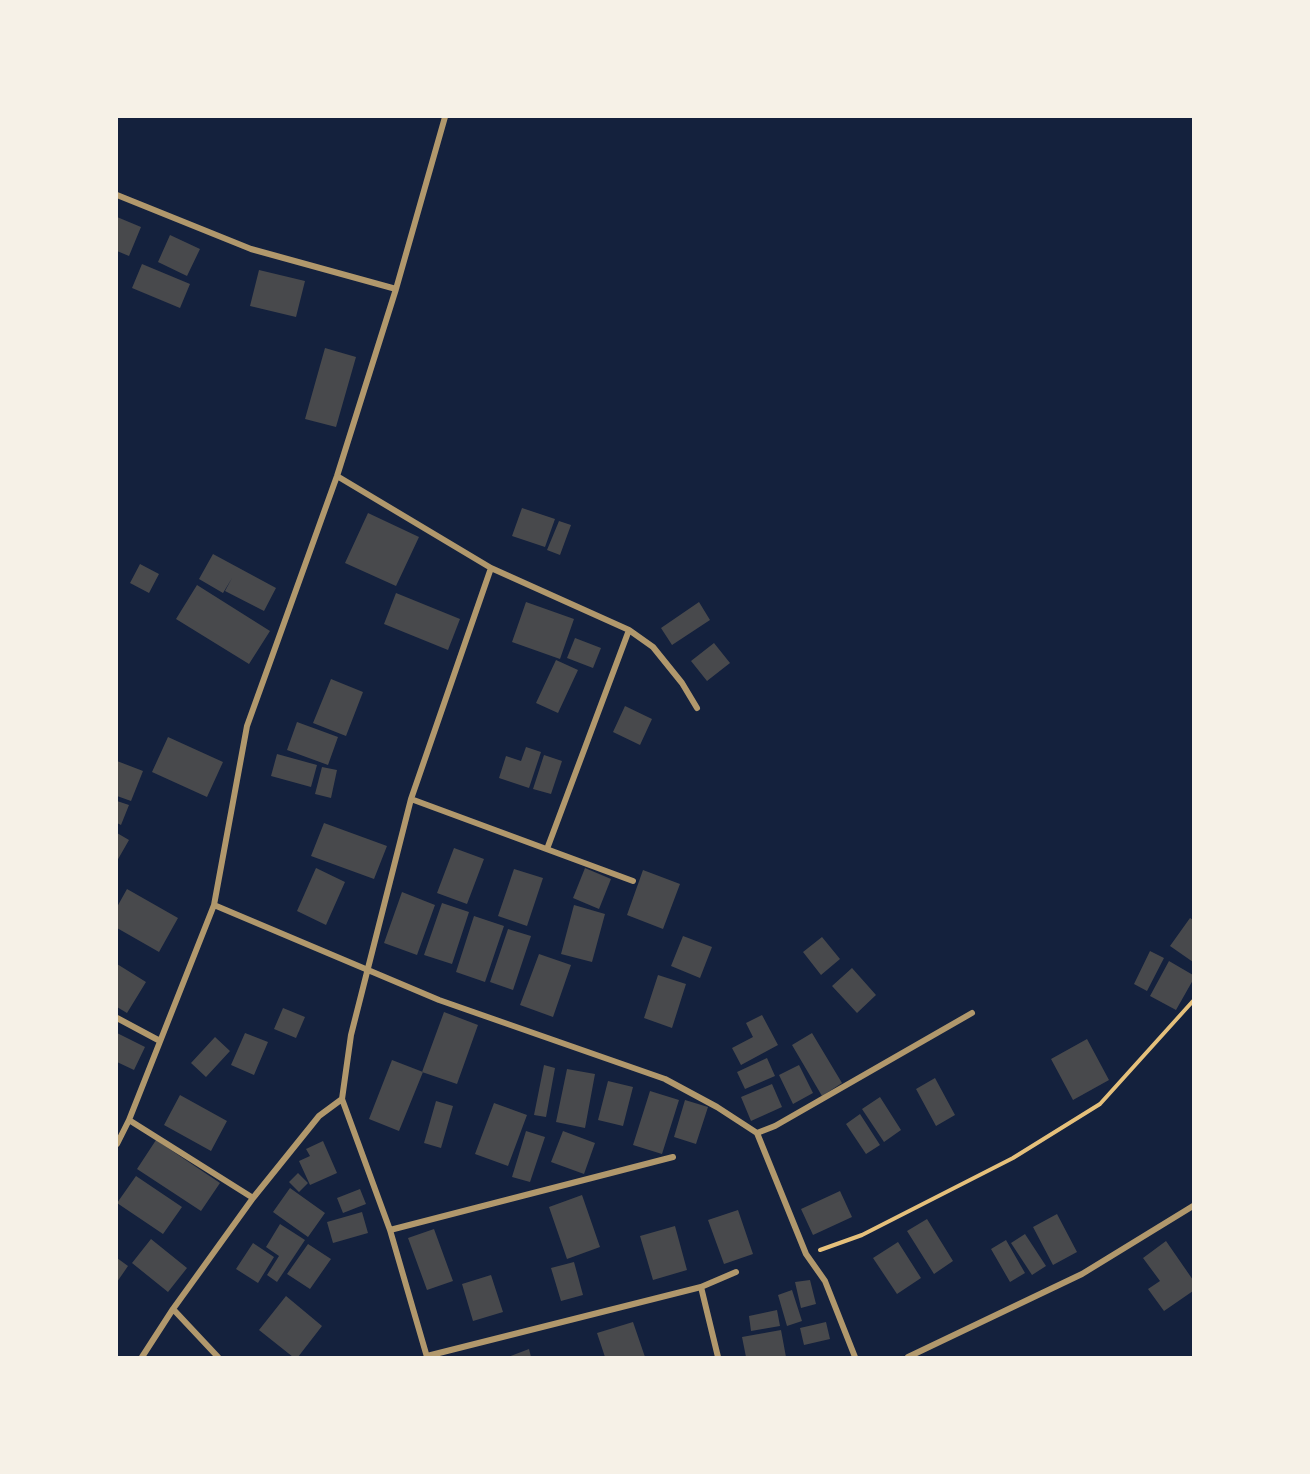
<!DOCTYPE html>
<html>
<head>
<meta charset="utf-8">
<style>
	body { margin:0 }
	#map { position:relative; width:1310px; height:1474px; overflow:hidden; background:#14213d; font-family:"Fira Sans",sans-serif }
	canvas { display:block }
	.frame { position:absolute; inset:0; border:118px solid #f6f1e7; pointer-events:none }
</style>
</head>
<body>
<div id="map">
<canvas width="1310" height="1474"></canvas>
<div class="frame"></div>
</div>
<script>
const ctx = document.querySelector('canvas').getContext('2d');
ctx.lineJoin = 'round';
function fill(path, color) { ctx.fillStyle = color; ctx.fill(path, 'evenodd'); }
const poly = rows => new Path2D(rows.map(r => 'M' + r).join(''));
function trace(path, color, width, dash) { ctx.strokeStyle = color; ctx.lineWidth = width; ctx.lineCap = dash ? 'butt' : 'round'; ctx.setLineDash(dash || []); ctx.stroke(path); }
fill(poly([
	[117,217,141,227,129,256,117,251],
	[170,235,200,249,187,276,158,262],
	[142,264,190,284,180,308,132,288],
	[259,270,305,281,296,317,250,306],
	[325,348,356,357,336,427,305,419],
	[522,508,555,519,545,547,512,536],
	[368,513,419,537,396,586,345,563],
	[559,521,571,525,560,555,547,550],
	[213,554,276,588,264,611,225,591,232,578,223,593,199,579],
	[140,564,159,574,149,593,130,583],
	[197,585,270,631,249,664,176,619],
	[396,593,460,619,448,650,384,624],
	[526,602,574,619,560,659,512,642],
	[699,602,710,620,672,645,661,628],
	[575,638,601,648,593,668,567,658],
	[714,643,730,663,707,681,691,661],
	[556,660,578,670,558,713,536,703],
	[331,679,363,692,346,736,313,723],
	[625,706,652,719,640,745,613,732],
	[297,722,338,737,328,765,287,750],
	[168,737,223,762,207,797,152,772],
	[526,747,541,752,529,788,499,778,506,756,521,761],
	[277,754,317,765,311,787,271,776],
	[544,755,562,761,551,794,533,789],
	[117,761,143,771,131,801,117,796],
	[322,767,337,770,331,798,315,794],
	[117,801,129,805,121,825,117,823],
	[324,823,387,846,374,879,311,856],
	[117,833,129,840,117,861],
	[454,848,484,859,467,904,437,893],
	[316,868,345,882,326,925,297,911],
	[585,868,611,879,599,909,573,898],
	[514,869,543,878,527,926,498,916],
	[643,870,680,884,663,929,627,915],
	[127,889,178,918,159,952,117,928,117,907],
	[402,892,435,905,417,955,384,943],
	[442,903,469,912,452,964,424,955],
	[574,905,605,914,592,962,561,954],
	[474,916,504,926,485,982,456,972],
	[1190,918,1193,920,1193,962,1170,946],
	[508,929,531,936,513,990,490,982],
	[683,936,712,947,700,978,671,966],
	[822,937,840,959,821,975,803,952],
	[1150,951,1164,958,1147,991,1134,984],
	[539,954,571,965,553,1017,520,1005],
	[1169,961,1193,975,1193,980,1176,1010,1150,996],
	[117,964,146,982,127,1013,117,1007],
	[852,968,876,995,857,1013,832,986],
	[658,975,686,984,672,1028,644,1018],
	[283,1008,305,1017,296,1038,274,1029],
	[444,1012,478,1025,457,1084,422,1072],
	[762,1015,778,1045,741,1065,732,1048,753,1037,746,1023],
	[117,1033,145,1047,134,1070,117,1062],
	[245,1033,268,1042,254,1075,231,1065],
	[812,1033,842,1083,822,1096,792,1045],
	[215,1037,230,1051,206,1077,191,1063],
	[1087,1039,1109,1080,1073,1100,1051,1059],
	[767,1058,775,1076,745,1089,737,1072],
	[392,1060,423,1072,399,1131,369,1119],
	[544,1065,555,1068,546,1117,534,1115],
	[799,1065,813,1093,793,1104,779,1075],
	[567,1069,595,1074,585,1128,556,1122],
	[935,1078,955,1115,936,1126,916,1089],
	[608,1081,633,1087,623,1126,598,1120],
	[772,1084,782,1107,751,1121,741,1097],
	[650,1091,679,1100,662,1154,633,1145],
	[180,1095,227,1121,211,1151,164,1125],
	[880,1097,901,1130,884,1142,862,1109],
	[685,1100,708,1107,696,1144,674,1137],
	[436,1101,453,1106,441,1148,424,1143],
	[494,1103,527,1115,508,1166,475,1154],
	[860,1114,880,1145,866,1154,846,1124],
	[526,1131,545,1137,530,1182,512,1177],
	[563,1131,595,1143,584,1174,551,1162],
	[156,1140,220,1183,201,1211,137,1169],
	[323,1141,337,1173,310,1185,299,1161,310,1156,306,1149],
	[298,1173,308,1183,299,1192,289,1182],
	[136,1176,182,1207,163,1234,117,1203],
	[290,1188,325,1213,308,1237,273,1212],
	[360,1189,366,1204,343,1213,337,1198],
	[840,1191,852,1217,813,1235,801,1209],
	[582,1195,600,1247,567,1259,549,1207],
	[738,1210,753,1254,724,1264,708,1220],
	[362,1212,368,1233,333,1243,327,1222],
	[1057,1214,1077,1252,1053,1265,1033,1227],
	[927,1219,953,1261,934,1274,907,1231],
	[280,1224,305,1240,277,1282,267,1275,279,1256,266,1247],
	[675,1226,687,1270,653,1280,640,1236],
	[434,1229,453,1281,427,1290,408,1238],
	[1025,1234,1046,1266,1032,1275,1011,1243],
	[151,1239,187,1268,168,1292,132,1263],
	[1006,1240,1025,1273,1010,1282,991,1249],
	[1166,1241,1193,1280,1193,1291,1164,1311,1148,1289,1160,1281,1143,1258],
	[898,1242,921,1278,897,1294,873,1258],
	[253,1243,274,1257,258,1283,236,1269],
	[308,1244,331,1259,310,1289,287,1274],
	[117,1258,128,1266,117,1282],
	[574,1262,583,1295,561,1301,551,1268],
	[491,1275,503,1312,473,1321,462,1284],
	[810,1280,816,1304,801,1308,795,1282],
	[792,1290,802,1321,787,1326,778,1295],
	[286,1296,322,1326,298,1357,293,1357,259,1330],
	[777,1310,780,1326,751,1331,749,1316],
	[633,1322,645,1357,605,1357,597,1333],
	[826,1322,830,1339,804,1345,800,1328],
	[781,1330,786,1357,746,1357,742,1337],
	[529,1349,531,1357,508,1357]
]), '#48494c');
trace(poly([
	[820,1250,862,1235,1013,1158,1100,1104,1193,1001]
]), '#e5c07b', 4);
trace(poly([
	[117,195,251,249,396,289],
	[337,476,491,568,411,799,351,1035,342,1099,390,1230,427,1357],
	[491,568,629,630,653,647,682,683,697,708],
	[411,799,633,881],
	[547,849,629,630],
	[214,905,439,1000,665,1079,717,1107,757,1133],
	[117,1018,160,1041],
	[129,1120,253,1198],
	[757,1133,775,1126,972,1013],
	[757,1133,806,1254,825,1281,855,1357],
	[117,1144,129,1120,214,905,247,726,337,476,396,289,445,117],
	[390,1230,673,1157],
	[701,1287,718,1357],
	[173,1309,218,1357],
	[427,1356,701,1287,736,1272],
	[142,1357,173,1309,253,1198,319,1116,342,1099],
	[908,1357,1082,1274,1193,1206]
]), '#b1986c', 6);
</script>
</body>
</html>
